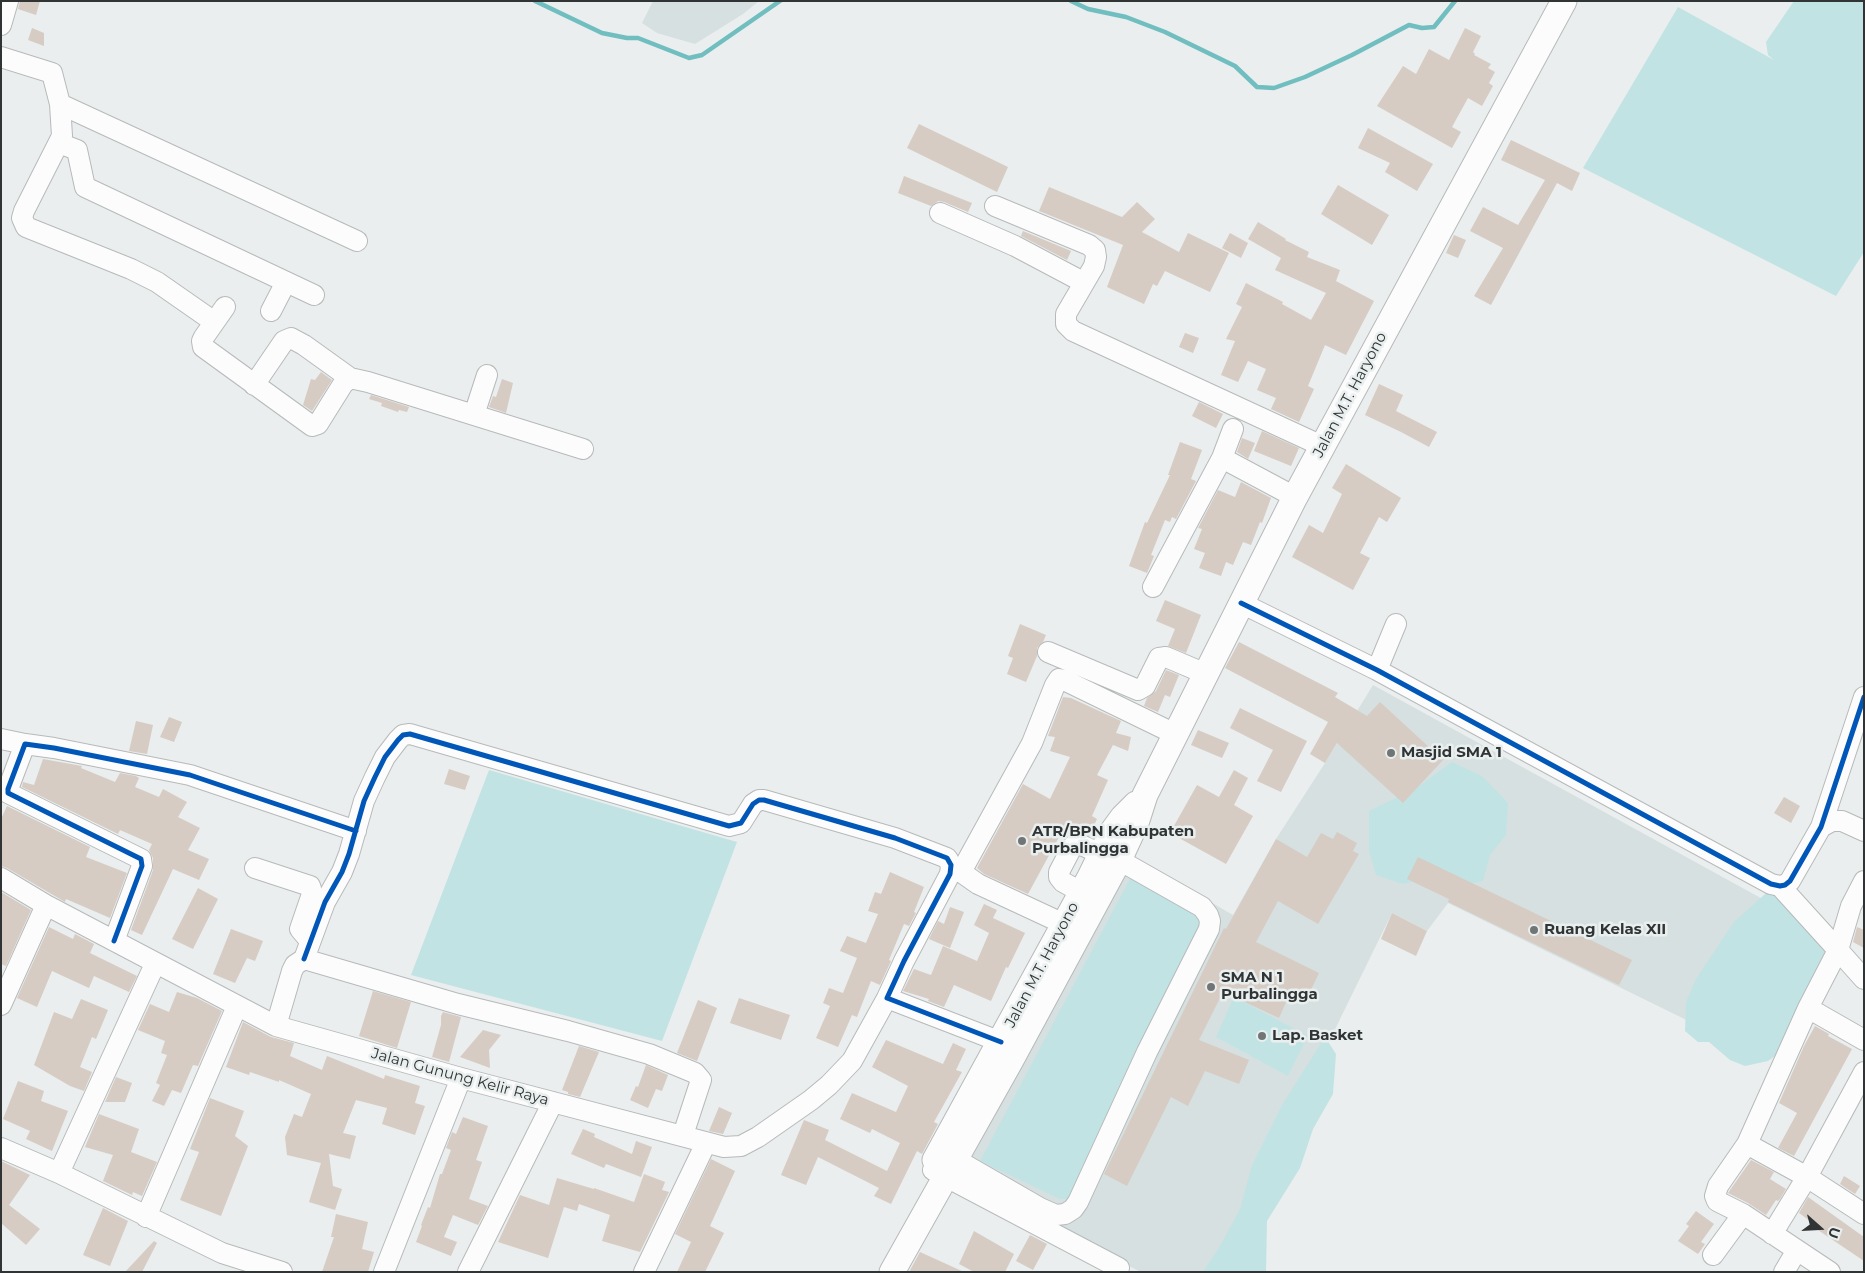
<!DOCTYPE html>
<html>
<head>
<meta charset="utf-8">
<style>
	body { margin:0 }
	#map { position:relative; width:1865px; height:1273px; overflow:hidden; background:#eaeeee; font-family:Montserrat,sans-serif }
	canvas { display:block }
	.frame { position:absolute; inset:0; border:2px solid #313434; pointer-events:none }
	.north { position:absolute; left:1795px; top:1203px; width:50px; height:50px; -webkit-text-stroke:4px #e9efef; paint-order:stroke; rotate:109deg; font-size:14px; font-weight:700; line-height:20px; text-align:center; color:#313434 }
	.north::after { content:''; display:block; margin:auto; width:18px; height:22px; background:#313434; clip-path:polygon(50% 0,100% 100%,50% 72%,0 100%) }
</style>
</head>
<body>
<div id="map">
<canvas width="1865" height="1273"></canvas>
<div class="frame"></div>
<div class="north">U</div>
</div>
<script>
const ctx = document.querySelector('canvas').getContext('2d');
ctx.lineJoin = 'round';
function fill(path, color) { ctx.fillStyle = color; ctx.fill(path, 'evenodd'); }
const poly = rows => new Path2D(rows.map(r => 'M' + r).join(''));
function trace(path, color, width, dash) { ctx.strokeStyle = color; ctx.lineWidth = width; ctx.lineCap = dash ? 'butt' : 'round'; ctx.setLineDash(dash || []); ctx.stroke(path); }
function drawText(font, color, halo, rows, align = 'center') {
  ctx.font = font + ' Montserrat,sans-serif'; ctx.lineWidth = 5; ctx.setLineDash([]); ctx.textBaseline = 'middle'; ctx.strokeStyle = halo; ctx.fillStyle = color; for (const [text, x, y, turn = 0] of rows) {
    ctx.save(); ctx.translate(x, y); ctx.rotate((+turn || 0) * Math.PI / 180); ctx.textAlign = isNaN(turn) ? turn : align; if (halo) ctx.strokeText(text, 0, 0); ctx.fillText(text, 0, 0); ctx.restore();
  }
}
fill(poly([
	[653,1,759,1,743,14,695,44,657,33,642,23],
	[1373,685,1779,908,1715,1034,1448,903,1427,931,1392,913,1216,1272,1141,1272,958,1180,1135,858,1233,915,1276,839,1325,763]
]), '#d6e0e0');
fill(poly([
	[1794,1,1864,1,1864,252,1836,296,1583,168,1678,7,1774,60,1768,55,1766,42],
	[1452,762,1482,776,1508,803,1506,835,1490,855,1483,881,1464,885,1437,875,1403,884,1376,875,1369,851,1369,811,1418,787],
	[489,770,737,842,662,1041,411,975],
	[1131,877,1201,915,1203,932,1070,1199,1060,1199,980,1161],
	[1775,885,1838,950,1791,1045,1768,1061,1745,1066,1730,1060,1709,1042,1698,1042,1685,1031,1686,1002,1696,979,1734,922],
	[1234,997,1308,1036,1288,1076,1216,1037],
	[1325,1037,1336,1054,1333,1094,1313,1129,1300,1168,1267,1221,1266,1272,1203,1272,1220,1246,1240,1209,1252,1165,1282,1105]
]), '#c2e3e4');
trace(poly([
	[535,1,602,33,627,38,638,38,689,58,702,55,780,1],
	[1071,1,1088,9,1126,17,1165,32,1235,66,1257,87,1274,88,1305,77,1352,55,1409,25,1422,28,1434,27,1455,1]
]), '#70bebf', 4.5);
fill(poly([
	[20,1,40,1,36,15,18,9],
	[32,28,44,33,44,46,28,40],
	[1465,28,1481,36,1473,52,1475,54,1474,55,1491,64,1488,68,1495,72,1489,83,1493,86,1482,106,1468,98,1452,127,1461,132,1452,148,1377,106,1403,66,1416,74,1429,49,1449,60],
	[919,124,1008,167,997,192,907,148],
	[1368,128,1433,164,1417,191,1385,172,1390,163,1358,148],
	[1511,140,1580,173,1572,191,1557,183,1491,305,1474,296,1503,248,1470,231,1483,207,1518,225,1545,180,1501,160],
	[904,176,972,203,968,212,944,202,938,201,931,206,898,193],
	[1338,185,1389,215,1372,245,1321,214],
	[1049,187,1122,217,1137,202,1155,219,1142,232,1179,252,1188,233,1229,253,1210,292,1165,271,1157,286,1153,284,1144,304,1107,287,1123,245,1039,211],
	[1258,222,1286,239,1285,240,1309,252,1307,257,1340,270,1336,281,1374,301,1346,355,1325,345,1308,386,1314,389,1299,422,1271,409,1276,398,1257,390,1266,369,1248,361,1238,382,1221,375,1235,341,1226,339,1242,307,1236,304,1246,283,1283,302,1282,304,1311,320,1326,293,1275,270,1281,258,1248,239],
	[1023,231,1071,251,1067,260,1021,236],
	[1230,233,1248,243,1241,258,1222,248],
	[1454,235,1466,240,1458,258,1446,253],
	[1185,333,1199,338,1193,353,1179,347],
	[321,372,332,380,312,411,303,405,311,379,315,380],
	[502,379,513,383,506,413,489,407,493,396,496,397],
	[1379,384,1403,395,1396,411,1437,432,1429,447,1401,432,1365,415],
	[371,395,409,407,407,412,399,410,398,412,381,406,382,403,369,399],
	[1199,402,1223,414,1216,428,1192,416],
	[1262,431,1299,448,1291,466,1254,451],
	[1242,438,1255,443,1248,459,1237,452],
	[1180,442,1202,450,1191,479,1196,481,1176,519,1172,517,1170,522,1165,520,1151,555,1154,556,1147,573,1129,566,1145,522,1147,523,1170,475,1168,475],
	[1346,464,1401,498,1387,522,1379,517,1360,553,1370,558,1353,590,1292,557,1309,525,1323,533,1342,494,1332,488],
	[1241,482,1271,498,1262,523,1260,522,1251,545,1243,542,1233,565,1226,562,1221,576,1199,568,1205,553,1194,549,1202,529,1198,528,1218,490,1235,497],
	[1165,600,1201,615,1186,653,1168,646,1175,629,1156,621],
	[1020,624,1046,635,1043,642,1037,648,1037,656,1026,682,1007,674,1013,658,1008,656],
	[1239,642,1338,693,1335,697,1367,716,1380,702,1443,760,1403,803,1337,743,1325,763,1310,754,1328,722,1225,668],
	[1166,670,1179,675,1170,697,1165,695,1158,712,1144,706,1147,698,1156,691],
	[1063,697,1071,698,1121,721,1116,733,1131,737,1128,751,1113,745,1097,775,1108,780,1092,816,1097,819,1089,836,1065,826,1028,894,984,874,977,868,1023,784,1050,799,1070,757,1050,751,1055,737,1048,736],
	[1240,708,1307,741,1281,792,1257,781,1273,750,1230,728],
	[169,717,182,722,174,742,160,737],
	[136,721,153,725,147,754,129,751],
	[1198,730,1229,743,1222,758,1191,745],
	[43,759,82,766,81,768,115,782,120,773,136,776,139,778,135,787,159,797,163,789,187,802,178,817,200,828,188,850,209,859,199,880,173,869,142,935,131,930,153,870,153,858,149,850,152,844,120,830,118,834,22,787,23,782,34,785],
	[449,769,470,776,465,790,444,784],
	[1234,770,1248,778,1234,805,1253,816,1226,864,1170,833,1197,785,1219,797],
	[1784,797,1800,806,1791,823,1774,813],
	[7,806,90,847,86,857,127,873,110,918,66,899,65,902,7,868,1,866,1,819],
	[1337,832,1357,843,1353,851,1359,854,1318,924,1278,901,1256,942,1319,973,1307,998,1291,991,1279,1018,1223,992,1199,1040,1249,1060,1239,1084,1205,1071,1188,1106,1171,1097,1127,1186,1104,1174,1224,928,1226,929,1276,839,1307,857,1321,833,1333,839],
	[1418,857,1632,960,1619,985,1448,902,1449,899,1407,879],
	[890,872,924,887,914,912,916,913,909,926,904,924,889,960,891,961,880,985,871,981,857,1017,852,1015,838,1047,816,1038,830,1006,823,1003,829,988,843,993,857,958,840,951,847,936,866,943,878,914,868,911,875,892,881,894],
	[198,888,218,899,193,949,172,939],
	[1,892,31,910,6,966,1,964],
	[984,904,997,910,993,918,1025,933,1008,968,1006,967,991,1001,954,985,944,1007,928,1001,929,999,903,991,914,969,931,975,943,946,977,961,989,933,974,925],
	[950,907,964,912,950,948,929,939,938,921,944,924],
	[1392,913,1427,931,1416,956,1381,939],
	[49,927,73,939,75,934,94,944,90,953,137,976,129,992,94,976,89,988,52,971,37,1007,17,998],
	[1857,927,1864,930,1864,948,1853,942],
	[231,929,263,941,255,961,247,958,235,983,213,974],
	[373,991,411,1002,397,1048,359,1036],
	[177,992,197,998,222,1011,198,1066,193,1065,181,1093,172,1090,164,1106,152,1101,160,1085,156,1083,167,1055,161,1053,165,1041,138,1030,150,1004,169,1012],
	[739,998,790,1015,781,1040,730,1023],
	[81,999,108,1010,96,1039,92,1037,80,1067,92,1072,84,1091,70,1086,34,1065,54,1012,72,1019],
	[698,1000,717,1008,697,1061,677,1053],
	[443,1012,461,1017,449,1062,432,1057,441,1025,441,1016],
	[243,1022,271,1037,294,1043,290,1056,322,1070,327,1056,384,1079,385,1075,420,1086,415,1103,425,1106,415,1135,382,1124,387,1108,356,1100,343,1133,356,1136,350,1159,329,1154,333,1186,342,1189,335,1210,309,1202,321,1163,287,1155,285,1137,294,1114,302,1117,311,1094,279,1080,279,1082,250,1072,249,1075,226,1067],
	[1815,1026,1829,1034,1828,1036,1852,1049,1794,1156,1778,1148,1797,1113,1779,1103,1804,1046],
	[483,1030,501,1035,489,1050,490,1068,460,1057],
	[886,1040,943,1064,953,1043,966,1049,956,1070,962,1072,934,1122,938,1124,922,1154,917,1151,891,1204,874,1196,879,1188,818,1157,806,1185,781,1175,804,1120,829,1130,825,1140,887,1171,900,1143,872,1129,870,1133,840,1119,852,1093,896,1112,908,1086,872,1067],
	[579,1046,599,1052,580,1097,568,1094,568,1092,562,1090],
	[646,1065,668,1075,662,1091,656,1089,648,1108,630,1100,636,1086,638,1087],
	[116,1077,132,1083,125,1102,105,1102],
	[18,1081,44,1091,41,1101,68,1111,52,1151,26,1139,30,1131,3,1119],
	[210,1098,244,1111,235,1136,248,1146,221,1216,180,1200,199,1152,190,1149],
	[719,1107,732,1113,723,1134,709,1131],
	[99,1114,139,1129,131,1152,157,1162,142,1196,133,1192,132,1195,103,1181,113,1155,85,1147],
	[463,1117,488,1126,476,1160,482,1162,469,1199,488,1206,478,1225,453,1215,444,1237,457,1242,451,1256,416,1242,422,1226,421,1225,428,1207,430,1208,440,1174,442,1174,451,1150,446,1148,452,1132,456,1134],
	[583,1129,595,1134,594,1137,632,1154,636,1141,652,1147,641,1177,606,1164,604,1168,571,1154],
	[711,1159,735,1171,710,1226,724,1233,705,1272,677,1272,691,1242,675,1234],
	[1751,1160,1774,1172,1770,1179,1786,1189,1780,1199,1778,1201,1776,1200,1766,1215,1748,1203,1728,1193],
	[1,1161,30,1175,9,1205,40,1229,26,1245,1,1223],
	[644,1174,665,1182,662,1190,669,1192,640,1252,602,1241,610,1215,579,1204,577,1211,564,1207,548,1258,498,1242,520,1195,549,1205,557,1178,594,1189,594,1188,634,1202],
	[1844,1176,1860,1186,1855,1194,1840,1184],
	[1808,1197,1864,1237,1864,1261,1815,1228,1817,1226,1799,1213],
	[103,1208,128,1221,110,1266,83,1255],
	[1696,1211,1714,1224,1701,1242,1705,1244,1698,1254,1678,1241,1689,1226,1686,1224],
	[336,1214,368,1222,362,1249,374,1252,368,1272,322,1272,334,1237,331,1237],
	[974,1231,1014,1254,1005,1272,974,1272,959,1264],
	[1030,1235,1047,1244,1033,1270,1016,1261],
	[154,1241,157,1243,142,1272,125,1272],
	[920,1252,964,1272,909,1272]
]), '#d6ccc3');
const minor = poly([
	[1,25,8,1],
	[1,57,52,73,60,104,62,136,24,211,22,218,26,227,131,269,157,282,213,321],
	[60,104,357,241],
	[59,143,77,150,85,187,314,295],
	[995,206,1089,245,1095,250,1096,257,1094,266,1066,314,1066,324,1073,331,1322,446],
	[940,213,1015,246,1083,282],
	[225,307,204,337,202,341,203,347,312,426,318,424,343,384,350,378,368,382,583,449],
	[271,311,286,282],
	[254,385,284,341,291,338,304,345,350,378],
	[474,415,487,375],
	[1222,458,1233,429],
	[1153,587,1222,458,1295,497],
	[1241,603,1377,670,1725,859,1771,884,1780,886,1785,885,1790,881,1821,827,1864,697],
	[1048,652,1138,690,1145,686,1159,658,1166,657,1206,674],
	[1377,670,1396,624],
	[1,739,25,744],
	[1821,827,1832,821,1842,821,1864,831],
	[951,865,978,884,1064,924],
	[255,868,310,886,311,889,312,894,300,929,310,941],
	[961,872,1032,743,1055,685,1059,679,1064,680,1175,734],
	[1,878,46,905,276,1026,461,1078,724,1147,741,1146,758,1137,811,1100,829,1085,852,1061,887,998],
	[1864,881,1851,906,1838,950,1864,979],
	[1780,886,1838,950,1808,1008,1864,1040],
	[1081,892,1063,882,1059,877,1059,872,1072,847,1077,843,1101,854],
	[114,941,142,866,141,859,8,793,8,789,25,744,54,748,190,775,356,831],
	[304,959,325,902,342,872,349,854,364,801,375,777,385,757,398,740,403,735,410,734,729,826,741,823,753,804,759,800,764,800,895,838,947,858,951,865,950,874,904,961,887,998,1001,1042],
	[1,1005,46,905],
	[1808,1008,1747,1144,1718,1186,1715,1196,1717,1201,1743,1214,1830,1272],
	[276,1026,292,971,295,965,304,959,458,1004,568,1031,649,1054,695,1073,701,1080,683,1135],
	[1747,1144,1807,1177,1864,1214],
	[1,1148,59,1173,222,1253,282,1272],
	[955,1159,1040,1208,1056,1215,1065,1214,1073,1209,1078,1202,1147,1052,1209,929,1210,921,1208,915,1202,907,1119,860],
	[933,1170,1119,1268],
	[59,1173,155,964],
	[146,1217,237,1006],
	[1772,1234,1807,1177,1864,1072],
	[1713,1255,1743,1214],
	[384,1272,461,1078],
	[468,1272,553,1102],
	[644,1272,706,1143],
	[1784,1272,1797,1250]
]);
const major = poly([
	[935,1160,1090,877,1112,832,1123,817,1136,804],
	[892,1272,1010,1062,1119,860,1136,823,1145,795,1295,497,1564,1]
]);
trace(minor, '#b7baba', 22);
trace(major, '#b7baba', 27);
trace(minor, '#fcfcfc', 20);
trace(major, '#fcfcfc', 25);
trace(poly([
	[1241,603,1377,670,1725,859,1771,884,1780,886,1785,885,1790,881,1821,827,1864,697],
	[114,941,142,866,141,859,8,793,8,789,25,744,54,748,190,775,356,831],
	[304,959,325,902,342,872,349,854,364,801,375,777,385,757,398,740,403,735,410,734,729,826,741,823,753,804,759,800,764,800,895,838,947,858,951,865,950,874,904,961,887,998,1001,1042]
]), '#0057b8', 5);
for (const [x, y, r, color] of [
	[1391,753,5,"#727575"],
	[1022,841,5,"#727575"],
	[1534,930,5,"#727575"],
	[1211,987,5,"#727575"],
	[1262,1036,5,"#727575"]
]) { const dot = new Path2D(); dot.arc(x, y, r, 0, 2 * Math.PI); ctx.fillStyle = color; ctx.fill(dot); trace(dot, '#e9efef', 2); }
drawText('15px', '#313434', '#e9efef', [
	["Jalan M.T. Haryono",1350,395,-62],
	["Jalan M.T. Haryono",1042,965,-62],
	["Jalan Gunung Kelir Raya",460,1077,15]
]);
drawText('bold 15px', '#313434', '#e9efef', [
	["Masjid SMA 1",1401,753],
	["ATR/BPN Kabupaten",1032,832],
	["Purbalingga",1032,849],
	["Ruang Kelas XII",1544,930],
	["SMA N 1",1221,978],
	["Purbalingga",1221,995],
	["Lap. Basket",1272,1036]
], 'left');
</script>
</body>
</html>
